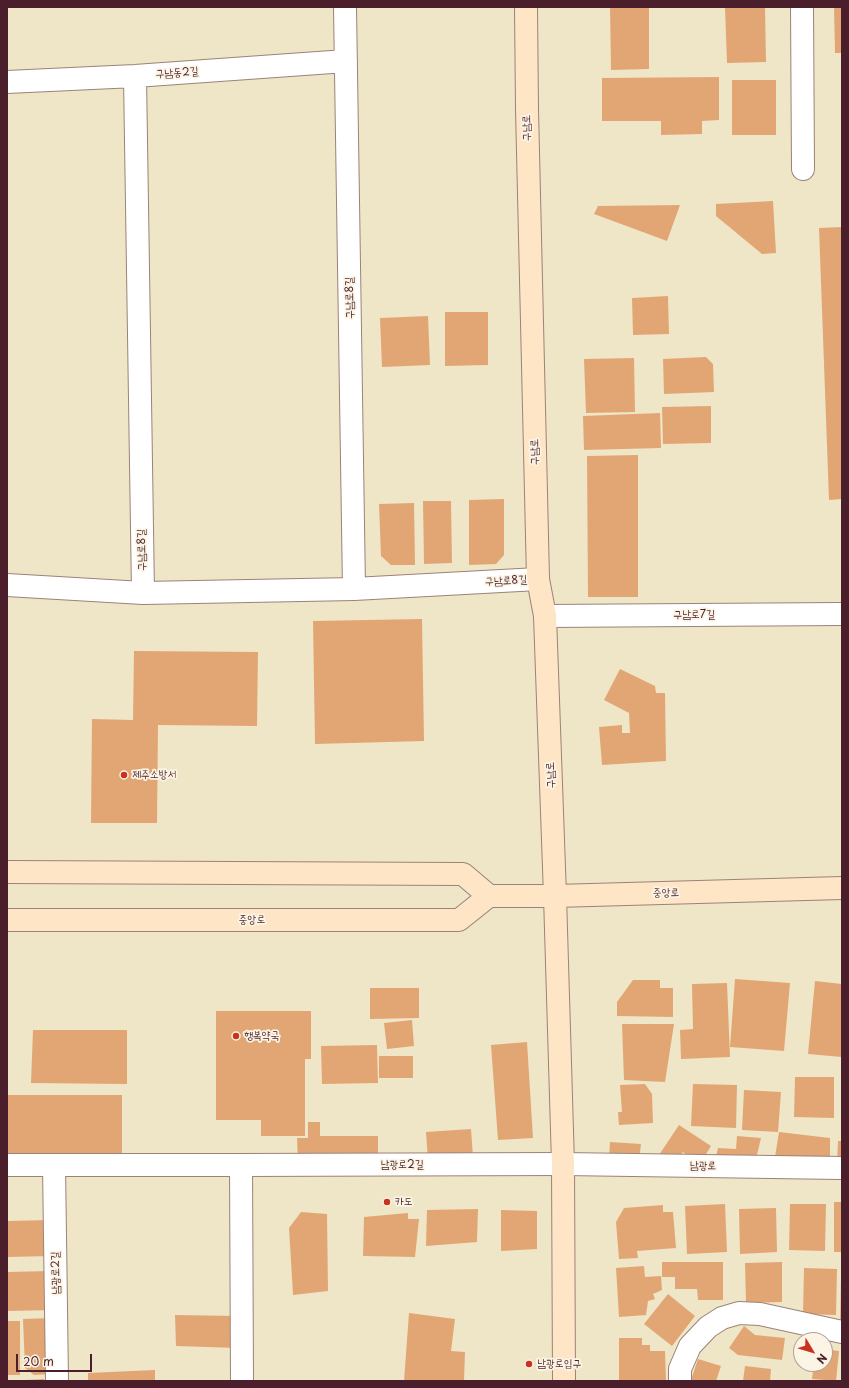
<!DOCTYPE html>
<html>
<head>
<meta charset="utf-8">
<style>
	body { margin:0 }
	#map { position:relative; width:849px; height:1388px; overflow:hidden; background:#eee6c7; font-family:"Playpen Sans",sans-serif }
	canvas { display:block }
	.frame { position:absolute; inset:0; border:8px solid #4a1f2b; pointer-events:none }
	.north { position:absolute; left:793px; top:1332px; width:40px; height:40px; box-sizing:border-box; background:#fcf5e5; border:1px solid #b59f9b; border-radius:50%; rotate:128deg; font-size:11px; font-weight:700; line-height:16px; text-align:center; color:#4a1f2b }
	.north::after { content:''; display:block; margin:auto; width:14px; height:18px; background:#c8321e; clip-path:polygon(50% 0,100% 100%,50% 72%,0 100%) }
	.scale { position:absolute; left:16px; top:1354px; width:76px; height:18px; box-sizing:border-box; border:2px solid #4a1f2b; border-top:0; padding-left:5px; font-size:12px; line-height:14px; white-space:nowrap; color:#4a1f2b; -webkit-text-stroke:3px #fcf5e5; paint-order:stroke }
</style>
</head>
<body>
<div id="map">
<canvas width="849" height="1388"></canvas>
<div class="frame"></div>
<div class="north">N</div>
<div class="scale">20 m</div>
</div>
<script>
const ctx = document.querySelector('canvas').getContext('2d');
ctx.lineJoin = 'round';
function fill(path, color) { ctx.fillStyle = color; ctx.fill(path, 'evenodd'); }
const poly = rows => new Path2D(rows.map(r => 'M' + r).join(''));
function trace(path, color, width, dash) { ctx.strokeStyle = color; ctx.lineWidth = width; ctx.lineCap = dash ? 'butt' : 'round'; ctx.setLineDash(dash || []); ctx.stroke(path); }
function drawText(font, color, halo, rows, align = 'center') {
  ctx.font = font + ' "Playpen Sans","Poor Story",sans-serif'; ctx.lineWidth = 3.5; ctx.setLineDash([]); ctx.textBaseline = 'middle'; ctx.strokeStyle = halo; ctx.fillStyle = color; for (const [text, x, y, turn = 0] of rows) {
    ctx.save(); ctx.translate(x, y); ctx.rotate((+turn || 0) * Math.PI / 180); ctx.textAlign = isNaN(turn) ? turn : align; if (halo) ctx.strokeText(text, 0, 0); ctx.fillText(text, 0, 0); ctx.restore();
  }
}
fill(poly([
	[610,7,649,7,649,69,611,70],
	[725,7,765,7,766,62,727,63],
	[834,7,842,7,842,53,835,53],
	[719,77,719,120,702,121,702,134,661,135,661,121,602,121,602,78],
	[732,80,776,80,776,135,732,135],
	[773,201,776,253,762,254,716,216,716,204],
	[680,205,667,241,594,214,598,206],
	[842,227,842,499,829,500,819,228],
	[668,296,669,334,633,335,632,298],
	[445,312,488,312,488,365,445,366],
	[428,316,430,365,382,367,380,318],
	[706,357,713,364,714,392,664,394,663,359],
	[634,358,635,412,586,413,584,359],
	[711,406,711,443,663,444,662,407],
	[660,413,661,448,584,450,583,416],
	[638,455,638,597,588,597,587,456],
	[504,499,504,555,496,564,469,565,469,500],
	[423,501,451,501,452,563,424,564],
	[414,503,415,565,391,565,381,556,379,504],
	[422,619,424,741,315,744,313,621],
	[134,651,258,652,257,726,158,725,157,823,91,823,92,719,133,720],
	[620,669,655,686,656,693,665,693,666,761,602,765,599,727,622,725,622,733,630,733,629,713,604,700],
	[735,979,790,983,784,1051,730,1047],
	[633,980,660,980,660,988,673,988,673,1017,617,1016,617,1002],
	[815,981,842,984,842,1057,808,1054],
	[727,983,730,1057,681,1059,680,1030,693,1029,692,984],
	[370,988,419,988,419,1018,370,1019],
	[216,1011,311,1011,311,1059,305,1059,305,1136,261,1136,261,1120,216,1120],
	[412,1020,414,1046,387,1049,384,1023],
	[622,1024,674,1024,665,1082,624,1080],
	[33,1030,127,1030,127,1084,31,1083],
	[527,1042,533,1138,498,1140,491,1045],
	[377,1045,378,1083,322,1084,321,1046],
	[379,1056,413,1056,413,1078,379,1078],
	[795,1077,834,1077,834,1118,794,1117],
	[645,1084,652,1094,653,1123,619,1125,618,1112,622,1112,620,1085],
	[693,1084,737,1085,736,1128,691,1126],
	[744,1090,781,1092,778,1132,742,1130],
	[7,1095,122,1095,122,1161,7,1161],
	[308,1122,320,1122,320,1136,378,1136,378,1162,298,1162,297,1138,308,1138],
	[679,1125,711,1146,700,1164,683,1152,674,1165,659,1155],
	[471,1129,473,1157,428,1160,426,1132],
	[779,1132,830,1138,830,1164,774,1163],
	[737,1136,761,1138,756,1159,715,1160,718,1148,736,1149],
	[838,1141,842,1141,842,1164,837,1164],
	[610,1142,641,1144,639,1161,609,1159],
	[834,1202,842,1202,842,1252,834,1252],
	[725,1204,727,1252,687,1254,685,1206],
	[790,1204,826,1204,825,1251,789,1250],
	[663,1205,663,1212,673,1212,676,1248,637,1251,638,1258,619,1259,616,1222,624,1208],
	[776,1208,777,1252,740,1254,739,1209],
	[478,1209,477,1242,426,1246,427,1210],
	[501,1210,537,1211,537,1249,501,1251],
	[301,1212,327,1214,328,1291,293,1295,289,1228],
	[408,1213,408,1219,419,1219,415,1257,363,1256,364,1217],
	[50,1220,52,1256,7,1257,7,1221],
	[662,1262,723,1262,723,1300,698,1300,697,1289,675,1289,675,1277,662,1277],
	[782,1262,782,1302,746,1303,745,1263],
	[644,1266,645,1277,661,1276,662,1290,653,1294,655,1299,648,1301,646,1315,619,1317,616,1268],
	[804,1268,837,1269,836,1315,803,1314],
	[51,1271,52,1310,7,1311,7,1272],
	[841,1278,842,1278,842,1326,840,1326],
	[668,1294,695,1316,672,1346,644,1324],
	[409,1313,455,1319,451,1351,465,1352,464,1381,404,1381],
	[175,1315,236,1316,237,1348,176,1346],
	[50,1318,53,1374,34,1375,25,1368,23,1319],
	[7,1321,20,1321,20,1375,7,1375],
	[744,1326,755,1335,785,1338,782,1360,738,1355,729,1348],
	[619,1338,642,1338,642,1345,650,1345,650,1351,665,1351,666,1381,619,1381],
	[825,1349,839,1351,836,1381,812,1379,814,1364,825,1364],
	[698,1359,721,1366,716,1381,691,1380],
	[745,1366,771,1369,770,1381,743,1381],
	[155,1370,155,1381,88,1381,88,1373],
	[44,1379,44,1381,25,1381,25,1380]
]), '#e2a675');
const minor = poly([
	[345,7,354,589],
	[802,7,803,169],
	[135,76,143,593],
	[7,82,135,76,346,61],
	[7,585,143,593,354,589,538,579],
	[545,616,842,614],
	[7,1165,241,1165,563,1164,842,1168],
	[54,1165,57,1381],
	[241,1165,242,1381],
	[680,1381,680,1369,690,1346,708,1327,722,1318,739,1313,760,1314,842,1332]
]);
const secondary = poly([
	[526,7,527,109,538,579,545,616,555,896,563,1164,564,1381],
	[7,872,463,874,489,896],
	[7,920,459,920,489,896,555,896,842,888]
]);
trace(minor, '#9c8279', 24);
trace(secondary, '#9c8279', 24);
trace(minor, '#fff', 22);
trace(secondary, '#fee5c5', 22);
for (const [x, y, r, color] of [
	[124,775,4,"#c8321e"],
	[236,1036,4,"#c8321e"],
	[387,1202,4,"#c8321e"],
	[529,1364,4,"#c8321e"]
]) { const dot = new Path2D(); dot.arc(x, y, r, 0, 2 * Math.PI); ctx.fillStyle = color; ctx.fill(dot); trace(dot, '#fcf5e5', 1.5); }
drawText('11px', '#4a1f2b', '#fcf5e5', [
	["구남동2길",177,73,-4],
	["구남로",527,128,-91],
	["구남로8길",350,298,-91],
	["구남로",535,452,-91],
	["구남로8길",142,550,-91],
	["구남로8길",506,581,-3],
	["구남로7길",694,615],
	["구남로",551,775,-92],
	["중앙로",666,893,-1],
	["중앙로",252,920],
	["남광로2길",402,1165],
	["남광로",703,1166,1],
	["남광로2길",56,1273,-91]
]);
drawText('11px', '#4a1f2b', '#fcf5e5', [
	["제주소방서",132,775],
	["행복약국",244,1036],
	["카도",395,1202],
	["남광로입구",537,1364]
], 'left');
</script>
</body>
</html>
